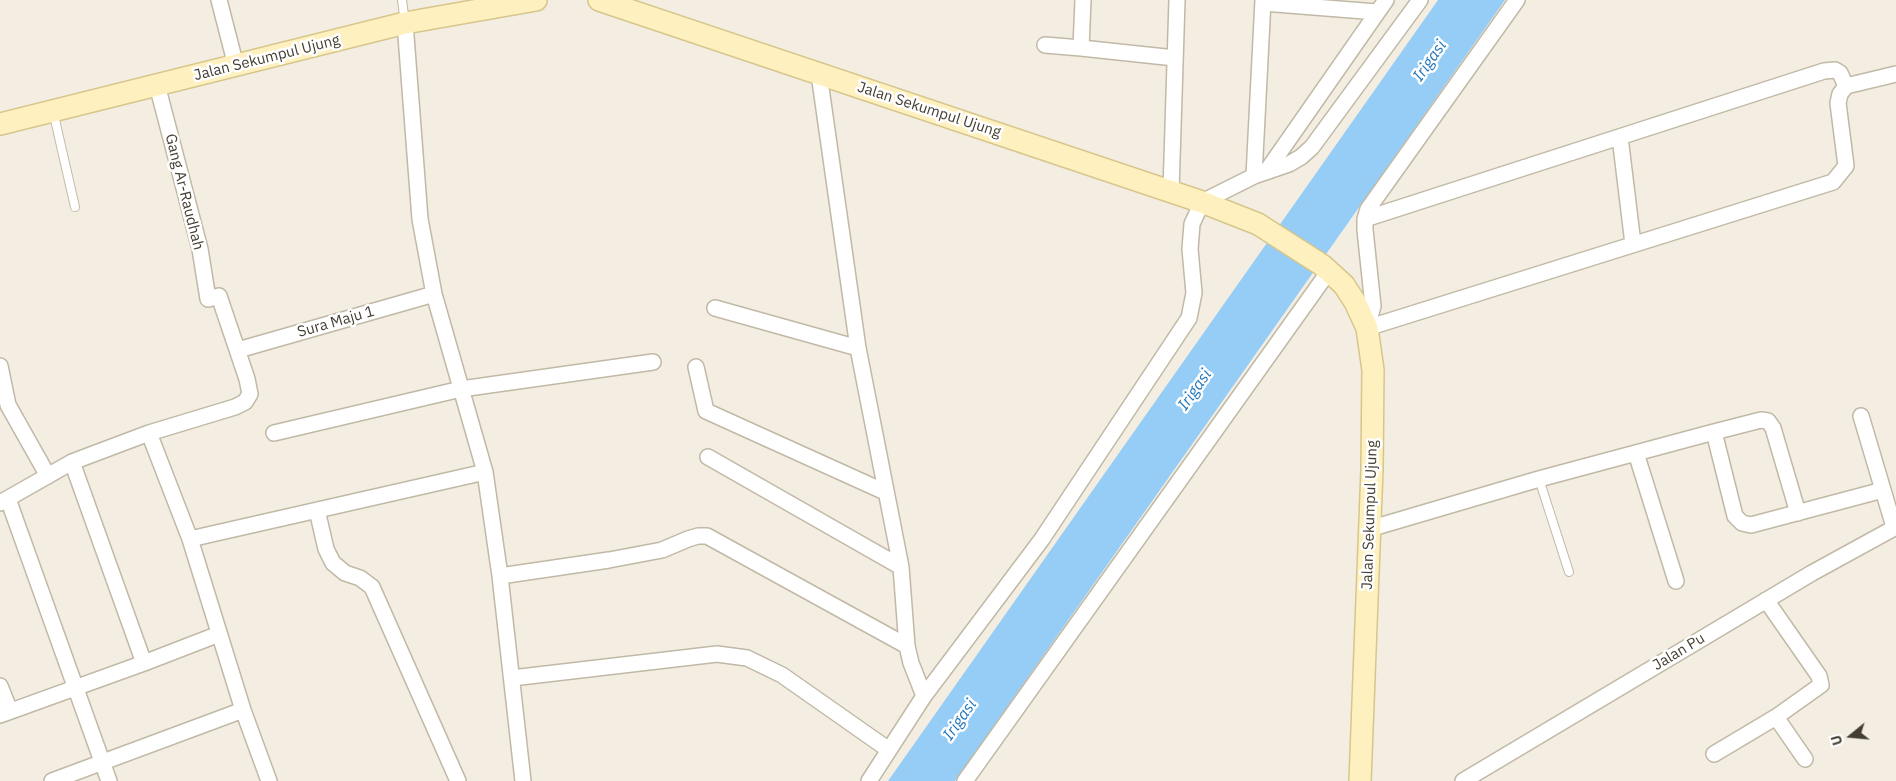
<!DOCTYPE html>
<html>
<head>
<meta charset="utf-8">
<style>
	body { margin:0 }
	#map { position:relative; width:1896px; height:781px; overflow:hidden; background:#f3eee1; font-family:"IBM Plex Sans",sans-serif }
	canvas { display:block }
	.north { position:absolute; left:1826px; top:711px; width:50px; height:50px; -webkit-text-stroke:4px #fff; paint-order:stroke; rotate:253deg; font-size:14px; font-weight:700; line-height:20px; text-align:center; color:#443e32 }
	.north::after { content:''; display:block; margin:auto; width:18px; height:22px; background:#443e32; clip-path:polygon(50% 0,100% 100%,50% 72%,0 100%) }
</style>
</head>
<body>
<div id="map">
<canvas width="1896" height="781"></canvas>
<div class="north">U</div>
</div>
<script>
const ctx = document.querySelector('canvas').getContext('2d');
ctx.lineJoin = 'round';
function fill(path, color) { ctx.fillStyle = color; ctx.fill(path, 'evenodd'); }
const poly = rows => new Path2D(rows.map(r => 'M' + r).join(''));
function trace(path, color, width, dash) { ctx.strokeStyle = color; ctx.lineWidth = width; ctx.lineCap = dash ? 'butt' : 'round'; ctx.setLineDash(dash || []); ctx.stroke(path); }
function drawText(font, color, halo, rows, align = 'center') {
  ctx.font = font + ' "IBM Plex Sans",sans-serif'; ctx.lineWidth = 5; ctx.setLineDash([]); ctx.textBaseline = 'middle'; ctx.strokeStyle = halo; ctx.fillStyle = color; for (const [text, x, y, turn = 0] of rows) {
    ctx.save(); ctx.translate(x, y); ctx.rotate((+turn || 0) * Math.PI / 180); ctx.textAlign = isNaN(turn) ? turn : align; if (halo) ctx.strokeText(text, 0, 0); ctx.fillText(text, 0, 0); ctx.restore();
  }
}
fill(poly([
	[1438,0,1505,0,955,781,888,781]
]), '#96cdf7');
const lane = poly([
	[402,0,405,23],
	[53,111,75,207],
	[1539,479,1569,572]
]);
const street = poly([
	[219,0,236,66],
	[1263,3,1377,12],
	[405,23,420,219,434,294,485,472,500,576,523,781],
	[1045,45,1081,48,1083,0],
	[1081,48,1175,58],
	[819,74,858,348,901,567,907,646,911,663,924,696],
	[1620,137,1633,244],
	[1266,172,1386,0],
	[1254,176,1263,0],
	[1171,191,1177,0],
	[1365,219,1824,71,1835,70,1840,73,1846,86],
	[715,308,858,348],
	[1365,322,1370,317,1373,306,1365,230,1365,219,1368,209,1517,0],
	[1367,328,1833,182,1846,166,1838,103,1840,94,1846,86,1896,74],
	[238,350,434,294],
	[0,366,8,405,48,476],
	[696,367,706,411,885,492],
	[1861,416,1883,490],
	[1714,432,1761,420,1768,421,1773,428,1798,513],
	[149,433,190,539,485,472],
	[274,433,461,389,653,362],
	[1636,453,1676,581],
	[708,457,901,567],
	[72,462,144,663],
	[8,499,109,781],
	[0,503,72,462,149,433,235,407,245,402,250,394,247,379,219,296,208,299,200,249,157,85],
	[317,510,326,549,333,563,345,573,360,578,372,587,458,781],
	[1369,529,1539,479,1714,432,1735,516,1742,523,1751,525,1883,490,1894,527],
	[190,539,243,710,269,781],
	[500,576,609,560,662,550,688,539,698,536,707,536,907,646],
	[512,678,717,654,747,658,782,675,889,750],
	[0,686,10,711],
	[0,715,144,663,219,634],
	[1776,717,1805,759],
	[1714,754,1776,717,1821,685,1819,676,1766,600],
	[52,781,243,710],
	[869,781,924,696,1042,539,1189,318,1194,293,1190,249,1192,224,1202,202,1254,176,1289,164,1301,157,1312,147,1420,0],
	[965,781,1329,271],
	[1463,781,1812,573,1896,527]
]);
const secondary = poly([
	[599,0,1202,202,1258,224,1322,265,1344,285,1355,302,1367,328,1373,370,1372,469,1360,781],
	[0,124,405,23,536,0]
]);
trace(lane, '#c1b9a6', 10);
trace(street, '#c1b9a6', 18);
trace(secondary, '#d7c68c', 24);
trace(lane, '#fff', 8);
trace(street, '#fff', 15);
trace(secondary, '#fff1bf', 21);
drawText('15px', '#443e32', '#fff', [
	["Jalan Sekumpul Ujung",267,58,-14],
	["Jalan Sekumpul Ujung",929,110,18],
	["Gang Ar-Raudhah",184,192,76],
	["Sura Maju 1",336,322,-16],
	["Jalan Sekumpul Ujung",1370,515,-88],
	["Jalan Pu",1679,652,-31]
]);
drawText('italic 16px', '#2175ba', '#fff', [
	["Irigasi",1430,61,-55],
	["Irigasi",1195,390,-55],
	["Irigasi",960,720,-55]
]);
</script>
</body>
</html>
